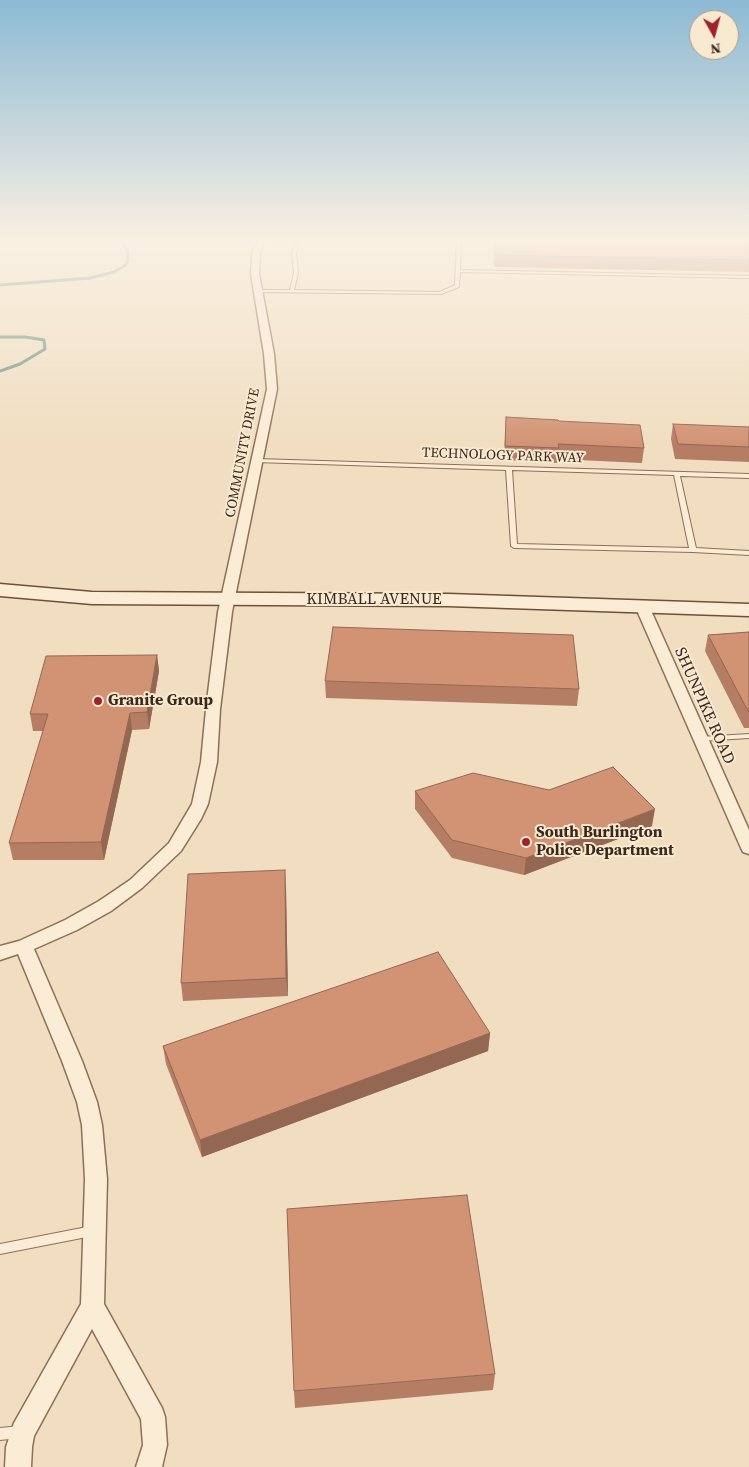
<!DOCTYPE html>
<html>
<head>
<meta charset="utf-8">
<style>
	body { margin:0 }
	#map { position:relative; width:749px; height:1467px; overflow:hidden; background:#f1dec1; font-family:"Source Serif 4",serif }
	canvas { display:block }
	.north { position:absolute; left:689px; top:10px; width:50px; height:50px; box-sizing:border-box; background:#f8e9d1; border:1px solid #ac9c89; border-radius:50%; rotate:173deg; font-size:14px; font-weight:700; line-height:20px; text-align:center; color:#3b281d }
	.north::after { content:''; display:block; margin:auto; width:18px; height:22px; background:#9f232f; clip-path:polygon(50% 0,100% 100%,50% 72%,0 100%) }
</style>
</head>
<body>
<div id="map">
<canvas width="749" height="1467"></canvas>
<div class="north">N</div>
</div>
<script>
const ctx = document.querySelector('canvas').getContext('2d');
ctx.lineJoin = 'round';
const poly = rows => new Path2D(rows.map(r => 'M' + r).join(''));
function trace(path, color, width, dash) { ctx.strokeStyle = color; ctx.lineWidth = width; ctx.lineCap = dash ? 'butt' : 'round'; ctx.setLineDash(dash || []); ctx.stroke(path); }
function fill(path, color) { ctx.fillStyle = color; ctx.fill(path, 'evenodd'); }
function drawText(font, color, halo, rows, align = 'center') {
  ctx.font = font + ' "Source Serif 4",serif'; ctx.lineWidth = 4; ctx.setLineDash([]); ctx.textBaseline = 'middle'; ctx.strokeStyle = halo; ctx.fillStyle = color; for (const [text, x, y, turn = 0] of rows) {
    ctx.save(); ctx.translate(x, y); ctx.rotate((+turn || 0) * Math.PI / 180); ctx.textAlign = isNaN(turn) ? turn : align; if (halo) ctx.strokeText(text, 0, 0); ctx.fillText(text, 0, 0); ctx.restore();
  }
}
trace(poly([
	[0,285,90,278,114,272,126,265,128,260,127,251,121,239],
	[0,337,25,337,44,340,45,349,20,364,0,371]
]), '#6a9285', 3);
const service = poly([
	[296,239,300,239,296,254,298,273,294,290,440,292,455,285,457,239,461,239,460,270,749,276,749,278,460,272,459,287,441,294,255,292,255,291,257,290,290,290,294,273,292,254,296,239],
	[257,459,749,474,749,478,680,476,696,548,749,551,749,555,693,552,514,548,511,546,506,470,255,462,255,460,257,459],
	[512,470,674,475,689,548,517,544,512,470],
	[749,734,749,738,700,741,696,739,700,737,749,734],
	[92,1226,96,1227,97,1231,96,1235,92,1236,0,1254,0,1244,92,1226],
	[20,1426,24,1428,26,1432,24,1436,20,1438,0,1440,0,1428,20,1426]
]);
const minor = poly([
	[257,239,265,239,260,254,259,274,274,354,277,389,232,612,220,709,217,762,208,804,201,819,181,851,142,888,111,911,77,930,34,949,82,1061,97,1102,102,1125,107,1179,104,1304,162,1408,165,1417,167,1445,162,1467,136,1467,143,1445,141,1419,92,1329,34,1436,32,1447,31,1467,5,1467,6,1447,14,1423,81,1304,85,1179,82,1125,77,1102,62,1061,18,954,0,960,0,946,19,941,65,920,99,901,130,880,169,843,192,804,201,762,206,709,218,612,267,389,264,354,251,274,252,254,257,239],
	[642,602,649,606,749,830,749,854,743,852,741,848,635,606,642,602]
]);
const secondary = poly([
	[0,584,92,592,448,594,749,604,749,616,448,606,92,604,0,596,0,584]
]);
trace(service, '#8c6f57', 2);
trace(minor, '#8c6f57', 3);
trace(secondary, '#6e503a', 3);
fill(service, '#fbecd5');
fill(minor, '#fbecd5');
fill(secondary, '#fbecd5');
fill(poly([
	[493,239,749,239,749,272,494,267],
	[506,417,644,448,642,463,557,459,557,463,504,460],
	[673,424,749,427,749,462,675,459,671,439],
	[749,632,749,728,744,728,705,651,708,635],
	[157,655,159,671,149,729,132,730,104,860,13,860,9,843,43,731,33,731,30,714],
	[325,681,579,689,577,706,326,698],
	[415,791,652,826,524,875,452,858,415,809],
	[286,888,288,996,183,1001,181,983],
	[490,1033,488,1051,202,1157,166,1064,163,1046],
	[495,1374,493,1390,295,1408,294,1391]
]), '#b57e64');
fill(poly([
	[157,655,159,671,149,729,147,712],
	[130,713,132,730,104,860,101,842],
	[655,809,652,826,524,875,526,858],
	[285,870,286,888,288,996,286,978],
	[490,1033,488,1051,202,1157,200,1140]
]), '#936751');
const building = poly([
	[494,239,749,239,749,260,495,255,494,239],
	[506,417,558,420,559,421,640,425,644,448,558,444,559,448,505,446,506,417],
	[673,424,749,427,749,447,678,444,673,424],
	[333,627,573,635,579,689,325,681,333,627],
	[749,632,749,711,748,711,708,635,749,632],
	[157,655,147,712,130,713,101,842,9,843,48,714,30,714,46,656,157,655],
	[613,767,655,809,526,858,452,840,415,791,473,773,549,790,613,767],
	[285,870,286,978,181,983,188,874,285,870],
	[438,952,490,1033,200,1140,163,1046,438,952],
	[467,1195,495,1374,294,1391,287,1209,467,1195]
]);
fill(building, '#d29374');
trace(building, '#936751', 1);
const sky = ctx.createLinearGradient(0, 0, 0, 445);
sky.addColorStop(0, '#8dbad4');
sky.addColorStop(0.54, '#f9f0e3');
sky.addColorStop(1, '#f9f0e300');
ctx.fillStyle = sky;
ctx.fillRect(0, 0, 749, 445);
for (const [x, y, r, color] of [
	[98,701,5,"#9f232f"],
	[526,842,5,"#9f232f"]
]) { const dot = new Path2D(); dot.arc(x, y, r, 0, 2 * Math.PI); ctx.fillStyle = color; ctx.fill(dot); trace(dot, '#f8e9d1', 2); }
drawText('14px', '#3b281d', '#f8e9d1', [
	["COMMUNITY DRIVE",243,453,-79],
	["TECHNOLOGY PARK WAY",503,456,2]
]);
drawText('16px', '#3b281d', '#f8e9d1', [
	["KIMBALL AVENUE",374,600],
	["SHUNPIKE ROAD",704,706,66]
]);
drawText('bold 16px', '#3b281d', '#f8e9d1', [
	["Granite Group",108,701],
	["South Burlington",536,833],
	["Police Department",536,851]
], 'left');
</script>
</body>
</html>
